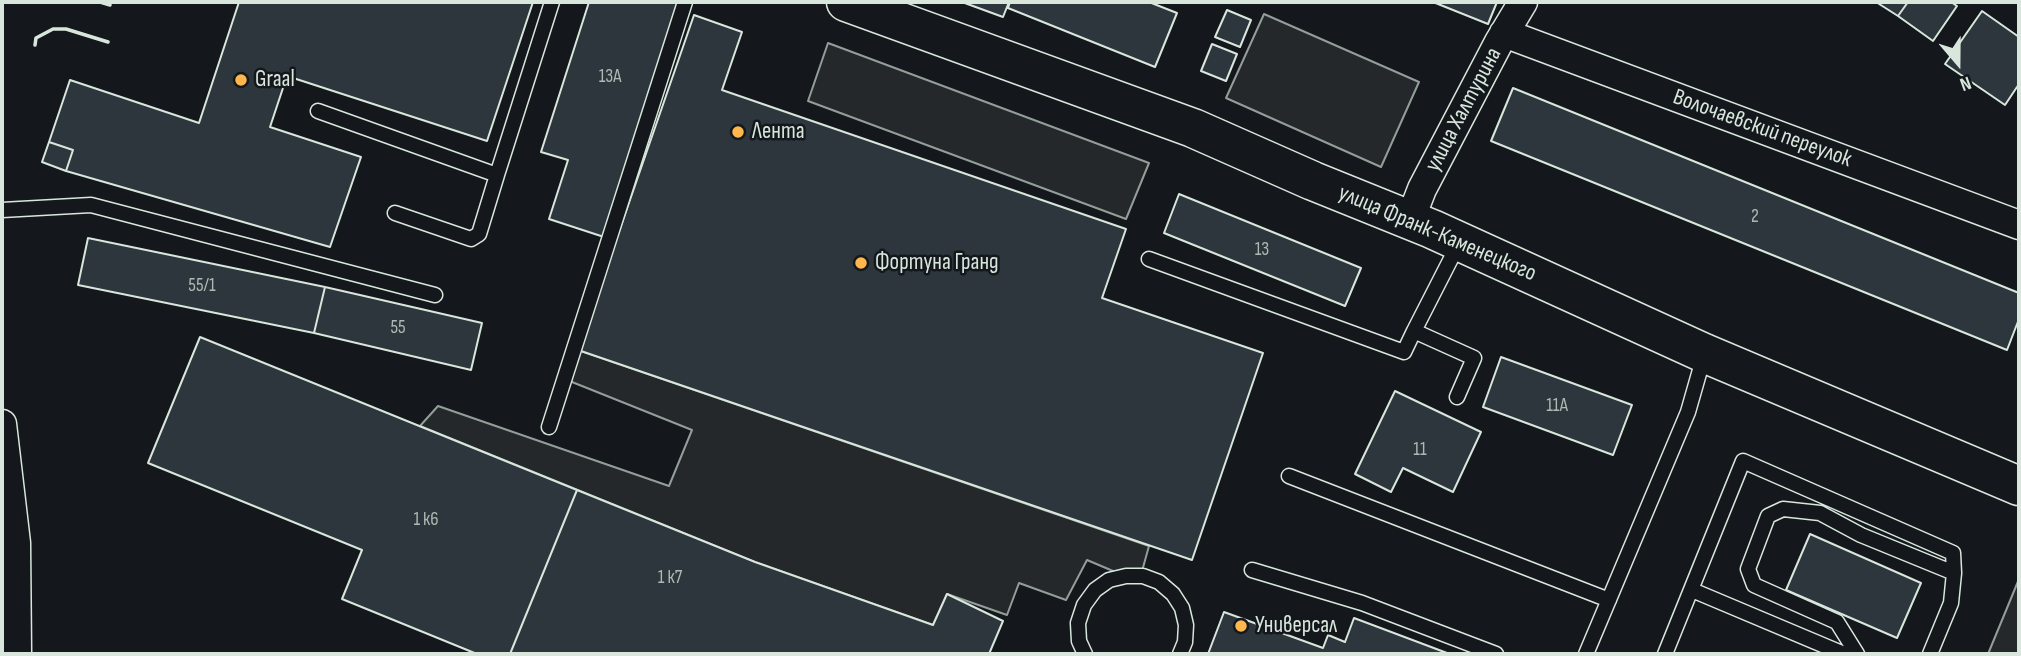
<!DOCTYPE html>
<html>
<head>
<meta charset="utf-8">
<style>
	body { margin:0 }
	#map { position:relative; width:2021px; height:656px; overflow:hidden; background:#14181c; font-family:"Sofia Sans Condensed",sans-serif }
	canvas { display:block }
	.frame { position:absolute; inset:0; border:4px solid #d8e6dc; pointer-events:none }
	.north { position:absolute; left:1923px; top:28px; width:70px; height:70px; -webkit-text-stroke:5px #14181c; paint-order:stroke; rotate:160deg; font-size:19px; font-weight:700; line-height:28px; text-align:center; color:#d8e6dc }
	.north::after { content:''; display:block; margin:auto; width:24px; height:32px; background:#d8e6dc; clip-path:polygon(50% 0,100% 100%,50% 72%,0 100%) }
</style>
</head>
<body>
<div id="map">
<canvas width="2021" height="656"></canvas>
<div class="frame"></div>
<div class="north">N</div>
</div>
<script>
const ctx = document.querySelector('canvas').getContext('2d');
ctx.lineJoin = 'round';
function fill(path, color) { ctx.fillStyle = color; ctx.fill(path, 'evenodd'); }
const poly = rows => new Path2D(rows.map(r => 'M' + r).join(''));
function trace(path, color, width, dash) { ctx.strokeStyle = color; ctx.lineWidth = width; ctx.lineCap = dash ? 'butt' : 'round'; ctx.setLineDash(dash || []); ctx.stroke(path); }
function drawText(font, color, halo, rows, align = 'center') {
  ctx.font = font + ' "Sofia Sans Condensed",sans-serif'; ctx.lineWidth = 5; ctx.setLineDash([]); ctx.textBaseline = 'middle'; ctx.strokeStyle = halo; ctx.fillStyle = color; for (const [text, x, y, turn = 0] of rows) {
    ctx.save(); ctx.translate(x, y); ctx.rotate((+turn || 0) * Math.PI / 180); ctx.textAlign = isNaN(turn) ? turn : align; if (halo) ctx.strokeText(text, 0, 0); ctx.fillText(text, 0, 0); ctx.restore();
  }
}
const parking = poly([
	[1264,14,1419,82,1381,167,1226,98,1264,14],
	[828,43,1149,163,1126,219,808,101,828,43],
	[578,350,1149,546,1139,582,1087,560,1066,600,1019,583,1007,615,947,594,933,625,755,562,420,426,438,406,669,486,692,430,567,380,578,350],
	[2019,579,2019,654,1988,654,2019,579]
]);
fill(parking, '#24282b');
trace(parking, '#939e99', 2);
const building = poly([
	[239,2,533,2,487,141,287,76,270,127,361,157,330,247,66,171,73,150,49,142,70,80,199,123,239,2],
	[589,2,680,2,604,237,549,219,568,160,541,152,589,2],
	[962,2,1009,2,1003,17,962,2],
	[1010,2,1149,2,1177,13,1155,67,1008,8,1010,2],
	[1433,2,1497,2,1488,24,1433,2],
	[1876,2,1908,2,1898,16,1876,2],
	[1908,2,1951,2,1957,6,1933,41,1898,16,1908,2],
	[1227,10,1251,20,1240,47,1215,37,1227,10],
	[1982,11,2019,37,2019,84,2005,105,1945,64,1982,11],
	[694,15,742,32,722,90,1126,229,1102,298,1263,353,1192,560,578,350,694,15],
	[1212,44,1237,54,1226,81,1201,71,1212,44],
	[1513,88,2019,293,2019,319,2007,350,1491,141,1513,88],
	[49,142,73,150,66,171,42,162,49,142],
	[1179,194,1361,268,1345,306,1164,233,1179,194],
	[88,238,325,287,314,333,78,285,88,238],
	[325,287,482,323,471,370,314,333,325,287],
	[200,337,577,490,510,654,477,654,342,599,362,550,148,463,200,337],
	[1501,357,1632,405,1613,455,1483,407,1501,357],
	[1395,391,1481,432,1453,492,1403,468,1391,492,1355,474,1395,391],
	[577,490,755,562,933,625,947,594,1003,621,989,654,510,654,577,490],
	[1810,534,1921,583,1897,638,1786,590,1810,534],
	[1224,612,1323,648,1328,635,1345,642,1354,618,1447,653,1447,654,1208,654,1224,612]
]);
fill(building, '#2c363c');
trace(building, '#d8e6dc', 2);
const service = poly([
	[318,111,497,175,552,2],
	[2,210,91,205,435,295],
	[395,213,471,239,479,234,497,175],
	[1149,259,1404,352,1414,331],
	[1457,397,1474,358,1414,331,1459,243],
	[549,427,685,2],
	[1289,476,1609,600],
	[1252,570,1362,603,1496,654],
	[1692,590,1844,654],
	[1085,654,1079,641,1078,623,1084,605,1095,590,1109,580,1126,576,1143,576,1159,582,1173,594,1182,608,1186,625,1185,642,1180,654],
	[1586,654,1688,412,1704,356],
	[1665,654,1743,461,1953,553,1954,573,1951,603,1930,654],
	[1857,654,1837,622,1754,585,1748,569,1768,516,1783,509,1820,513,1861,535,1954,573]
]);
const minor = poly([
	[1504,33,2019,225],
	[1410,220,1422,189,1499,42,1523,2],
	[2,424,16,543,17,654]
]);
const secondary = poly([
	[846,2,1193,128,1313,181,1432,229,1704,353,2019,486]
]);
trace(service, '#d8e6dc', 17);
trace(minor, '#d8e6dc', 31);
trace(secondary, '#d8e6dc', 41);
trace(service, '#14181c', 14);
trace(minor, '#14181c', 28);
trace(secondary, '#14181c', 38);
trace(poly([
	[100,2,110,5],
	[35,45,36,38,53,29,66,29,108,42]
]), '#d8e6dc', 3.5);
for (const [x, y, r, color] of [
	[241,80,7,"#ffb74d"],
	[738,132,7,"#ffb74d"],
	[861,263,7,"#ffb74d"],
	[1241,626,7,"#ffb74d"]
]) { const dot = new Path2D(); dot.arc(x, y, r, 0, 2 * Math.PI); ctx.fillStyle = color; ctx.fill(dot); trace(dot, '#14181c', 2.5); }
drawText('19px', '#adbab4', null, [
	["13А",610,77],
	["2",1755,217],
	["13",1262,250],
	["55/1",202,286],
	["55",398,328],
	["11А",1557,406],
	["11",1420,450],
	["1 к6",426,520],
	["1 к7",670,578]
]);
drawText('23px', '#d8e6dc', '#14181c', [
	["Graal",255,80],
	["Лента",752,132],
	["Фортуна Гранд",875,263],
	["Универсал",1255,626]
], 'left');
drawText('23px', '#d8e6dc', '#14181c', [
	["улица Халтурина",1464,110,-62],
	["Волочаевский переулок",1762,129,20],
	["улица Франк-Каменецкого",1437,234,23]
]);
</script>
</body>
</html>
